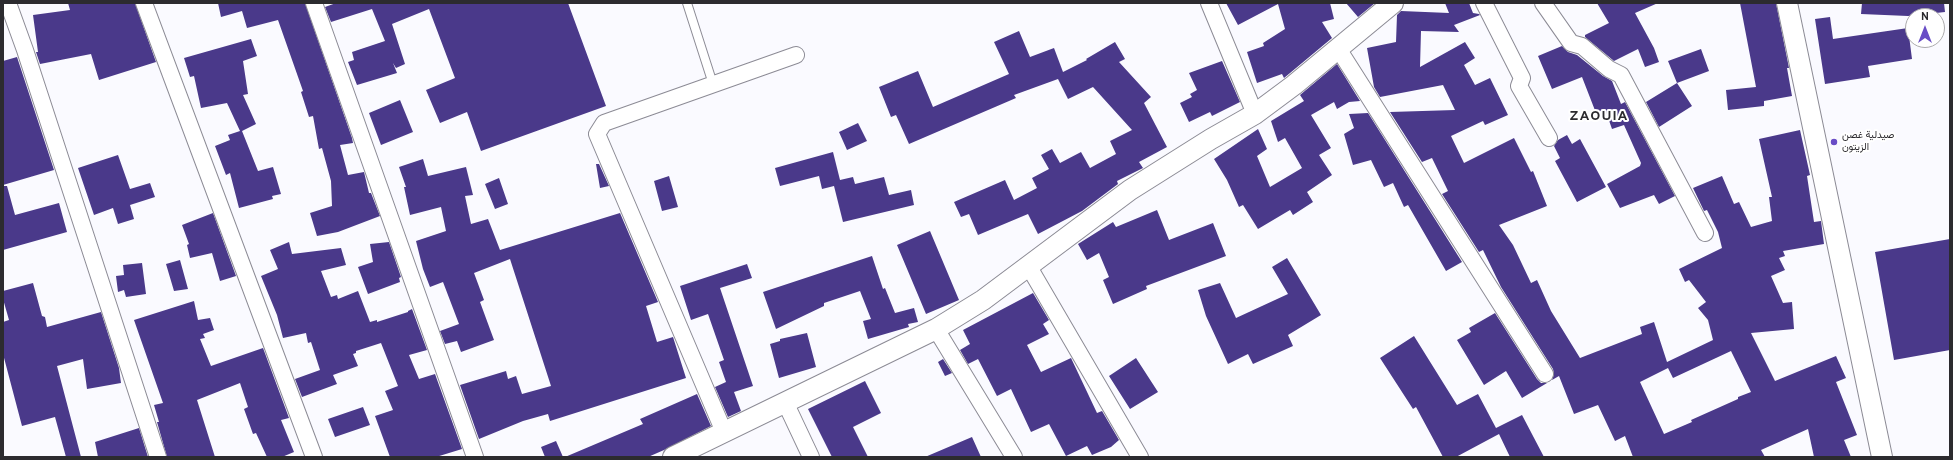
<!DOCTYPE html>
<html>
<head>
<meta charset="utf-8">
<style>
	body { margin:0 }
	#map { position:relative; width:1953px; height:460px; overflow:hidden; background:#fafaff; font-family:Overpass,sans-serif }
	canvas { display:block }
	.frame { position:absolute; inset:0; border:4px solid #2c2b2f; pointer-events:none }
	.north { position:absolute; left:1905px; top:8px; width:40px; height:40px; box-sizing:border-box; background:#fff; border:1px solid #abaaac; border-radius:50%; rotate:0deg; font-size:11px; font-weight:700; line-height:16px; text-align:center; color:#2c2b2f }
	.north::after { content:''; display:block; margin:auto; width:14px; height:18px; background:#694dc6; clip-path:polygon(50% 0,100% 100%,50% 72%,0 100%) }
</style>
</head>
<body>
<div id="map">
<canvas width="1953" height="460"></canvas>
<div class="frame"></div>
<div class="north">N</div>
</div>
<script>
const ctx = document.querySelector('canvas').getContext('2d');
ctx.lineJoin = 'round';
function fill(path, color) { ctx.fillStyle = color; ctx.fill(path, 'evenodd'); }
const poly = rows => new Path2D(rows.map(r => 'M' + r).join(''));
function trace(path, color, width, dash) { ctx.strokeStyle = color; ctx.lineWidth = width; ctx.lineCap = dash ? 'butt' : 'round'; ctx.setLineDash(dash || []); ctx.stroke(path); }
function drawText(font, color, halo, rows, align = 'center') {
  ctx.font = font + ' Overpass,Vazirmatn,sans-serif'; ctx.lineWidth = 4; ctx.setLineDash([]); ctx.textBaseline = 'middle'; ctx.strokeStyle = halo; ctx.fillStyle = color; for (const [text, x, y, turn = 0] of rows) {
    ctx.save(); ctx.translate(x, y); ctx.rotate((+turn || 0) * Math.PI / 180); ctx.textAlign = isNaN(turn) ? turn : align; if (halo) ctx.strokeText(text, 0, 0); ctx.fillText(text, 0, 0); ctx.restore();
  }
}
fill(poly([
	[68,3,135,3,156,62,99,80,91,54,40,64,36,52,38,52,33,15,70,10],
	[218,3,305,3,352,138,353,143,340,145,348,175,364,172,369,193,371,193,380,216,338,232,317,236,310,213,332,206,331,181,322,148,319,149,313,116,309,117,301,92,303,91,278,20,247,28,242,11,221,17],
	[336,3,568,3,606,106,481,151,467,112,440,123,426,90,455,78,429,9,392,24,405,64,396,68,393,63,397,73,357,85,348,62,354,60,352,52,385,41,372,9,331,22,325,7],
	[1226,3,1330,3,1334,19,1322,22,1332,38,1284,78,1282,74,1257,83,1247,52,1264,46,1263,43,1285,29,1278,4,1238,25],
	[1346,3,1375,3,1358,17],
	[1445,3,1469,3,1473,13,1479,14,1480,15,1454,25,1459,32,1421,31,1420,67,1465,42,1475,58,1464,65,1475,85,1490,78,1508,115,1485,125,1483,121,1451,136,1464,163,1514,138,1531,172,1533,171,1547,206,1499,225,1513,245,1531,283,1537,280,1551,311,1580,358,1642,334,1640,327,1654,322,1667,362,1713,340,1708,320,1698,308,1706,302,1689,280,1685,282,1679,269,1722,248,1718,232,1707,210,1704,211,1693,188,1722,176,1734,204,1739,202,1751,227,1772,221,1769,197,1772,197,1759,139,1800,130,1810,175,1807,176,1814,222,1821,221,1824,244,1783,251,1785,256,1779,258,1785,270,1771,276,1783,303,1792,302,1794,329,1751,333,1775,381,1836,356,1846,378,1836,382,1857,435,1844,440,1851,457,1814,457,1808,429,1761,450,1765,457,1633,457,1625,436,1615,441,1598,405,1574,414,1559,376,1552,380,1554,374,1553,369,1501,287,1483,250,1479,252,1442,194,1448,191,1432,158,1422,162,1390,112,1455,110,1443,85,1380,97,1374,87,1367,48,1396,42,1397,15,1401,11,1449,13],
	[1731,351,1751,392,1738,397,1738,399,1691,420,1692,422,1664,434,1640,382,1668,368,1673,378],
	[1597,3,1658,3,1635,13,1654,48,1659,62,1645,67,1638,49,1614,61,1585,37,1585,35,1609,23],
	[1740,3,1776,3,1789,68,1787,68,1792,96,1764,101,1764,106,1728,110,1726,90,1756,87],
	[1862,3,1944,3,1945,12,1908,16,1861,14],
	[1830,17,1833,39,1908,28,1912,59,1868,66,1870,77,1825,84,1815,19],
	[1019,31,1030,57,1054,48,1063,72,1087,60,1086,59,1115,42,1125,59,1119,62,1151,97,1144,103,1167,147,1139,162,1143,168,1117,181,1118,184,1082,211,1038,234,1028,214,978,235,969,214,961,217,954,202,1005,180,1014,200,1037,188,1032,178,1049,169,1041,155,1052,149,1060,163,1081,152,1090,168,1116,154,1110,141,1132,130,1093,87,1068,99,1058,79,1014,95,1016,98,909,144,896,115,891,117,879,87,918,71,933,107,1009,74,994,42],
	[251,39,257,56,243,61,248,94,243,95,256,124,242,131,258,171,273,167,281,194,272,196,273,199,239,208,230,173,226,175,215,146,230,140,228,135,240,131,227,103,201,108,194,76,190,77,184,58],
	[1562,46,1568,52,1577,55,1603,76,1612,81,1621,104,1625,102,1675,196,1659,204,1654,195,1620,208,1607,184,1640,166,1641,163,1624,125,1612,129,1605,109,1596,113,1582,77,1552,89,1538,56],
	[1701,49,1709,71,1677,83,1692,106,1659,127,1646,102,1677,83,1668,61],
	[17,57,54,170,3,185,3,61],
	[1222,61,1240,102,1212,116,1210,112,1189,122,1180,103,1192,97,1190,94,1197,90,1189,73],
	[1337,64,1360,101,1349,102,1337,109,1334,102,1311,115,1331,148,1319,155,1332,175,1307,192,1313,202,1293,215,1290,210,1258,229,1243,205,1239,207,1227,180,1214,159,1258,129,1267,149,1257,156,1270,187,1302,168,1285,138,1278,142,1271,121,1304,101,1300,95],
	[400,100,413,132,381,145,369,113],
	[1368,113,1462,262,1446,271,1408,205,1404,207,1393,183,1384,187,1371,160,1353,165,1344,134,1354,128,1349,114],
	[858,123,867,141,847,150,839,132],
	[1567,135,1572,144,1580,139,1606,187,1577,202,1555,161,1560,158,1554,146,1558,140],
	[833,152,840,180,853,177,855,184,884,177,889,195,911,190,914,205,843,222,834,186,822,189,819,176,780,186,775,168],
	[118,155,130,189,150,183,155,197,130,205,134,219,118,224,113,208,94,215,78,168],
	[423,159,428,176,466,167,473,195,465,196,471,224,488,219,500,250,620,213,658,302,646,306,657,342,673,337,686,378,550,421,548,414,523,421,479,439,460,385,506,371,508,379,516,376,522,394,551,386,510,259,474,273,484,300,480,302,494,340,461,352,457,341,445,344,440,331,459,324,443,282,430,287,423,269,416,241,446,231,441,207,410,215,404,187,406,187,399,167],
	[596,164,599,164,609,186,600,188],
	[669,176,678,207,662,211,654,181],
	[499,178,508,204,495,209,485,184],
	[3,186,7,186,15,215,59,203,67,232,3,250],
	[1157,210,1169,240,1213,223,1226,256,1146,286,1147,289,1113,304,1103,280,1109,277,1099,253,1087,260,1078,244,1113,222,1116,227],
	[213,213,236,276,220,281,212,253,190,258,187,245,189,244,182,225],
	[930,231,959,300,926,314,897,245],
	[1950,239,1950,350,1894,360,1875,252],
	[289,242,292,254,341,248,346,265,321,271,331,297,337,295,338,299,358,291,370,322,377,320,377,322,408,312,408,311,412,309,427,350,409,355,419,379,435,374,462,449,436,457,390,457,375,416,393,410,385,391,398,386,381,343,356,351,356,353,353,354,358,366,333,375,337,384,302,397,295,379,320,370,311,342,308,343,306,333,283,338,277,315,261,276,278,269,270,250],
	[389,242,401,277,399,278,400,282,368,294,358,267,373,262,370,244],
	[872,256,883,289,885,288,895,313,914,308,918,322,908,324,909,327,868,339,863,321,871,319,860,291,824,303,824,306,776,329,763,292],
	[1287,258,1321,315,1288,335,1293,346,1253,364,1248,354,1228,364,1206,316,1198,290,1220,283,1236,318,1288,294,1272,267],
	[180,260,188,289,174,291,166,264],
	[142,263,146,294,126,297,124,290,118,292,116,276,124,275,123,265],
	[747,264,752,278,720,288,753,386,734,392,741,411,728,417,715,387,726,382,719,362,724,360,708,314,691,320,680,286],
	[33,283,42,316,45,317,47,327,101,312,119,368,121,383,87,389,83,359,57,366,81,457,66,457,55,417,22,426,3,354,3,322,9,320,3,299,3,291],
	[1033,293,1049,320,1043,324,1049,334,1027,345,1041,372,1071,358,1097,413,1102,411,1119,440,1111,447,1092,455,1087,446,1066,456,1049,424,1031,432,1011,389,997,396,978,359,968,364,960,350,970,344,963,330],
	[194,301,198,320,210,318,214,330,203,334,205,338,200,339,211,366,263,348,289,418,281,420,294,452,282,457,267,457,256,433,253,434,244,409,248,407,240,383,197,400,215,457,167,457,157,422,159,422,154,405,163,403,134,320],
	[1495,313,1537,379,1541,383,1547,383,1522,398,1506,371,1484,385,1457,340,1471,332,1469,328],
	[807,333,816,367,779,378,770,344,780,341,780,339],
	[1414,336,1457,405,1478,394,1496,428,1522,415,1544,457,1510,457,1499,434,1456,457,1443,457,1416,407,1413,409,1380,358],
	[1136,358,1158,392,1130,409,1109,376],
	[943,359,952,373,945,376,938,362],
	[865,381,881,413,853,427,868,457,832,457,808,409],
	[697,394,711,426,664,450,648,457,565,457,643,424,640,419],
	[363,407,370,425,335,437,328,419],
	[139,428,148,457,98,457,95,442],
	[972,437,981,457,925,457],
	[556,441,563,457,545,457,541,447]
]), '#4a398a');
const service = poly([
	[687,3,713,84]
]);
const minor = poly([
	[8,3,25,50,158,457],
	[144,3,314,457],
	[314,3,475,457],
	[1209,3,1255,114],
	[1484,3,1522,78,1519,86,1549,138],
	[1543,3,1571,43,1582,46,1609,69,1621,75,1705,233],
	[1339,50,1545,374],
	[1029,267,1140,457],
	[936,329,1014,457],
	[786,404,811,457],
	[724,432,597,134,604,123,796,55]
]);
const tertiary = poly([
	[1787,3,1882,457],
	[673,457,936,329,983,300,1130,190,1211,139,1255,114,1294,85,1393,3]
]);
trace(service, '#8c8b95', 10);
trace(minor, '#8c8b95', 18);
trace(tertiary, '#8c8b95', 22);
trace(service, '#fff', 8);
trace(minor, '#fff', 16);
trace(tertiary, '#fff', 20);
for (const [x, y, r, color] of [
	[1834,142,4,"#694dc6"]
]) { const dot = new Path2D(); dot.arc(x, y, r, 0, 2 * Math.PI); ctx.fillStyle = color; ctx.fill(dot); trace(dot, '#fff', 1.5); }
drawText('10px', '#2c2b2f', '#fff', [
	["صيدلية غصن",1842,136],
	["الزيتون",1842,148]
], 'left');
ctx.letterSpacing = '1px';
drawText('bold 14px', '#2c2b2f', '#fff', [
	["ZAOUIA",1599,117]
]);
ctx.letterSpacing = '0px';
</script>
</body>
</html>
